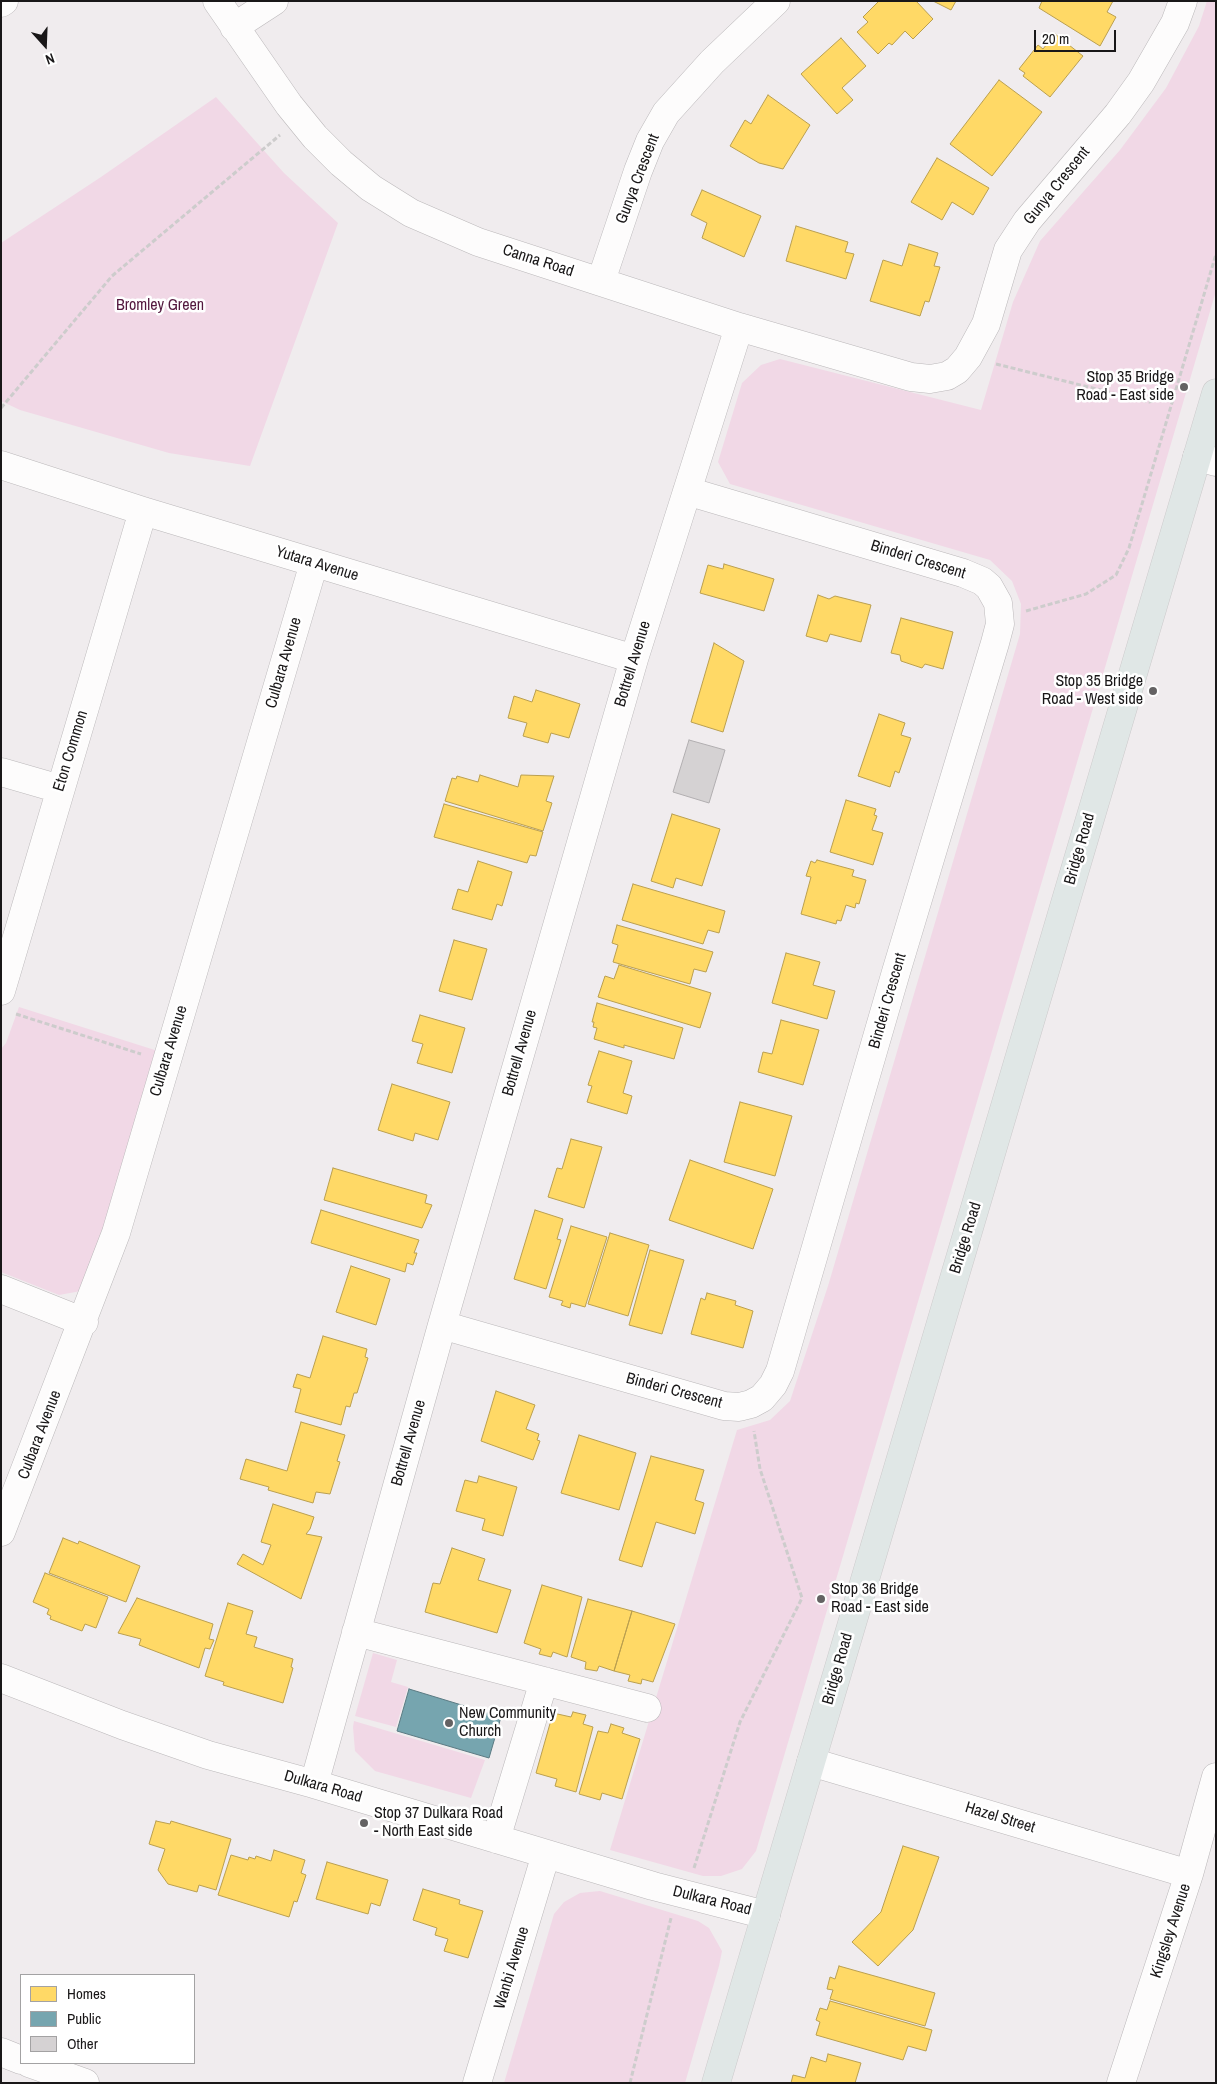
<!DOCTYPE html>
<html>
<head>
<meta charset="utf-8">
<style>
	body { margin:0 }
	#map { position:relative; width:1217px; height:2084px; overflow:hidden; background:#f0ecee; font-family:"Archivo Narrow",sans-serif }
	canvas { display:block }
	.frame { position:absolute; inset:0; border:2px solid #191718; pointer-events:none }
	.legend { position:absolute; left:20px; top:1974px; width:175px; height:90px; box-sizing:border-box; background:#fff; border:1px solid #a3a2a3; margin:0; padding:6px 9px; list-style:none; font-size:15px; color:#191718 }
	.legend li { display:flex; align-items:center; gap:10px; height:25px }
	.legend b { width:25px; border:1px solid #a3a2a3 }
	.north { position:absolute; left:20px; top:20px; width:50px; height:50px; -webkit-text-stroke:4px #fff; paint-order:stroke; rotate:160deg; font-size:14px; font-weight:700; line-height:20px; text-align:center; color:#191718 }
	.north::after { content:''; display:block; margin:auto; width:18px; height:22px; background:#191718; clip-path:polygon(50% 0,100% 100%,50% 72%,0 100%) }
	.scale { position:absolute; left:1034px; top:30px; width:82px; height:22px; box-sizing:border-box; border:2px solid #191718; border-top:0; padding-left:6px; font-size:15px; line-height:18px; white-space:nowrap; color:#191718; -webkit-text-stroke:4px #fff; paint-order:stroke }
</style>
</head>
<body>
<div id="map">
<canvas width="1217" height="2084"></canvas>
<div class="frame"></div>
<ul class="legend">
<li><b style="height:14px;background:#ffd966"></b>Homes</li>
<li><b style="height:14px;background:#76a5af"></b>Public</li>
<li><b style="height:14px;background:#d5d2d3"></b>Other</li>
</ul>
<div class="north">N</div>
<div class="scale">20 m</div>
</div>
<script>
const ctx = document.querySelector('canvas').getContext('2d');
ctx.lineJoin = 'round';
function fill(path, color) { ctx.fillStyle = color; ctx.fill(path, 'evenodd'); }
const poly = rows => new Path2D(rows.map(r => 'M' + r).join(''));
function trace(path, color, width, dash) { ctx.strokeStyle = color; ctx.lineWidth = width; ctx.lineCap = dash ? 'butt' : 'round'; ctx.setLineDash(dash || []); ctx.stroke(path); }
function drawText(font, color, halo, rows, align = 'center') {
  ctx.font = font + ' "Archivo Narrow",sans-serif'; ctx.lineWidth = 5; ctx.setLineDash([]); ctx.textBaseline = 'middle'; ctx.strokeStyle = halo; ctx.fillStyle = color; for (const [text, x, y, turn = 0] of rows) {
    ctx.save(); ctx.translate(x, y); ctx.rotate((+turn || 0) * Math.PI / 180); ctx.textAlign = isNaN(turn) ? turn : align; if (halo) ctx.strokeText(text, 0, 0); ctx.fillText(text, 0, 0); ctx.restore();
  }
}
fill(poly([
	[1207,1,1216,1,1216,291,756,1851,742,1869,721,1876,703,1876,610,1850,737,1430,770,1420,790,1401,828,1286,1020,634,1021,604,1012,581,990,560,730,484,718,462,742,383,761,365,780,359,981,410,1013,302,1040,241,1120,150,1166,88,1199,26],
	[216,97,284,173,338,223,250,466,169,453,20,410,1,401,1,243,101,177],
	[19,1007,161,1052,95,1273,81,1291,59,1295,1,1272,1,1049,6,1043],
	[373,1653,397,1660,391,1682,408,1687,396,1727,355,1716],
	[354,1721,485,1760,471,1798,375,1771,355,1751,353,1727],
	[600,1891,698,1921,709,1928,722,1951,719,1966,685,2083,504,2083,554,1914,564,1902,580,1893]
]), '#f1d8e6');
const homes = poly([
	[879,1,916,1,933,19,913,39,905,31,892,45,889,43,878,54,857,32,868,22,863,17,879,1],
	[933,1,956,1,951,10,933,1],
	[1042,1,1113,1,1107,12,1116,17,1100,46,1039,8,1042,1],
	[1055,34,1083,56,1050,97,1023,76,1025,73,1019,69,1038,45,1043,49,1055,34],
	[841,38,866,66,842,88,853,100,837,114,801,74,841,38],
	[999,80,1042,112,992,176,950,144,999,80],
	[768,95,810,125,783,169,759,163,730,146,745,120,751,124,768,95],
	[937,158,989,188,973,215,952,202,942,220,911,202,937,158],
	[702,190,761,216,744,257,702,238,707,223,691,215,702,190],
	[796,226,848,242,845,252,854,254,846,279,786,261,796,226],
	[909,244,938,253,934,266,940,267,929,302,925,301,920,316,870,301,883,260,902,266,909,244],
	[724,564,774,579,764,611,700,593,708,565,723,569,724,564],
	[818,595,829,599,835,596,871,605,861,642,830,634,827,642,806,636,818,595],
	[901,618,953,632,943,669,925,664,922,668,901,661,900,655,891,653,901,618],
	[714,643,744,661,723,732,691,722,714,643],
	[536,690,580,704,569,738,551,733,548,743,523,736,527,723,508,718,514,696,532,702,536,690],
	[879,714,905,723,901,735,911,738,899,773,895,771,890,787,858,776,879,714],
	[480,775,518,787,521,775,554,776,546,801,552,803,543,831,445,801,452,778,456,779,457,776,478,782,480,775],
	[846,800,876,809,874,815,877,816,872,830,883,833,873,865,830,852,846,800],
	[444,804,543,832,536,856,530,855,527,863,434,837,444,804],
	[672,814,720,829,702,886,676,878,673,888,651,881,672,814],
	[817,860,854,870,852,876,866,880,859,904,856,903,855,908,846,905,841,921,837,920,836,924,801,914,811,877,806,876,811,861,815,863,817,860],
	[478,861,512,872,502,906,497,904,492,920,452,909,458,889,468,892,478,861],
	[633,884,725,911,719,933,708,930,703,944,622,920,633,884],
	[617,925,713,952,706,972,694,969,690,984,613,962,618,945,612,943,617,925],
	[454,940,487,949,472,1000,439,991,454,940],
	[786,953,820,962,813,985,835,991,827,1019,772,1003,786,953],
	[619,965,711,993,700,1028,598,997,605,976,614,979,619,965],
	[597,1003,683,1028,674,1059,624,1045,624,1048,594,1039,597,1028,593,1027,594,1022,592,1022,597,1003],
	[420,1015,465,1028,452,1073,417,1063,423,1044,412,1041,420,1015],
	[781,1020,819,1030,803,1085,758,1072,763,1052,772,1054,781,1020],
	[599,1051,632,1061,623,1093,632,1096,627,1114,587,1102,592,1086,588,1085,599,1051],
	[392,1084,450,1102,438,1140,415,1133,413,1141,378,1130,392,1084],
	[740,1102,792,1116,775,1176,724,1162,740,1102],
	[571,1139,602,1147,584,1208,548,1197,557,1168,562,1169,571,1139],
	[690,1160,773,1189,753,1249,669,1220,690,1160],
	[333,1168,427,1195,425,1203,432,1205,422,1228,324,1200,333,1168],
	[321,1210,419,1240,414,1253,417,1253,413,1265,407,1263,405,1272,311,1243,321,1210],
	[535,1210,563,1219,557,1239,561,1240,546,1289,514,1279,535,1210],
	[571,1226,607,1237,585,1307,571,1303,570,1308,561,1305,563,1301,549,1297,571,1226],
	[610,1233,649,1245,628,1316,588,1304,610,1233],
	[650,1250,684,1260,662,1334,629,1325,650,1250],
	[351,1266,390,1279,376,1325,336,1312,351,1266],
	[707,1293,736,1301,735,1305,753,1311,743,1348,691,1334,701,1298,705,1300,707,1293],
	[323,1336,367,1349,365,1357,368,1358,357,1393,354,1393,350,1407,346,1406,341,1425,295,1412,301,1389,293,1387,297,1374,310,1378,323,1336],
	[496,1391,535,1405,526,1429,539,1434,537,1440,540,1441,533,1460,481,1441,496,1391],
	[301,1422,345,1435,337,1461,340,1462,330,1494,316,1492,313,1503,268,1490,269,1487,240,1479,246,1459,287,1471,301,1422],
	[579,1435,636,1453,619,1510,561,1493,579,1435],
	[651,1456,704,1470,695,1500,704,1503,695,1534,656,1522,642,1567,619,1560,651,1456],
	[479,1476,517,1487,503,1536,482,1530,485,1519,456,1511,465,1480,477,1483,479,1476],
	[273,1504,314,1517,310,1529,306,1534,322,1537,301,1599,237,1564,243,1554,263,1565,271,1545,261,1542,273,1504],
	[63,1538,78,1544,79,1541,140,1566,126,1602,49,1573,63,1538],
	[452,1548,485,1559,478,1580,511,1590,497,1633,425,1612,433,1583,440,1584,452,1548],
	[45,1573,108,1597,96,1628,85,1624,82,1631,50,1619,51,1616,47,1614,49,1609,33,1602,45,1573],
	[542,1585,582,1597,567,1657,553,1652,551,1657,539,1654,541,1649,524,1643,542,1585],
	[137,1598,213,1624,209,1639,214,1640,210,1649,205,1648,199,1668,139,1645,141,1639,118,1633,137,1598],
	[588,1599,632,1611,614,1671,599,1666,597,1671,585,1669,586,1662,571,1657,588,1599],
	[228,1603,253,1611,246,1634,257,1637,254,1647,293,1659,291,1667,293,1668,283,1703,223,1685,224,1682,205,1676,228,1603],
	[632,1611,675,1624,653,1682,642,1679,641,1684,628,1681,630,1675,614,1671,632,1611],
	[573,1712,586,1715,583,1724,593,1727,576,1792,555,1786,557,1779,536,1773,553,1713,571,1717,573,1712],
	[611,1724,624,1728,622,1733,640,1739,622,1799,602,1793,600,1800,579,1794,598,1731,608,1733,611,1724],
	[156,1821,170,1824,171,1821,231,1839,216,1890,199,1885,197,1892,168,1884,158,1870,165,1849,149,1844,156,1821],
	[903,1846,939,1857,913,1930,878,1966,852,1942,881,1912,903,1846],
	[274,1850,305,1860,301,1873,306,1875,297,1902,294,1901,289,1917,218,1895,231,1855,248,1860,249,1857,255,1859,256,1856,271,1861,274,1850],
	[327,1862,388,1880,380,1906,371,1903,368,1914,316,1899,327,1862],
	[423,1889,460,1900,459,1904,483,1911,468,1958,444,1951,448,1939,435,1935,437,1928,413,1920,423,1889],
	[839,1966,935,1993,925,2026,830,1999,833,1990,827,1989,830,1977,835,1979,839,1966],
	[830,2001,932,2030,926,2051,908,2046,903,2060,816,2035,820,2022,816,2020,820,2008,827,2010,830,2001],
	[828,2054,861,2063,855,2083,791,2083,793,2075,805,2078,811,2057,826,2062,828,2054]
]);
fill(homes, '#ffd966');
trace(homes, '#ba9f4f', 1);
const public = poly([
	[409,1689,501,1717,489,1758,397,1731,409,1689]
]);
fill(public, '#76a5af');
trace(public, '#5a7a82', 1);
const building = poly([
	[689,740,725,750,709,803,673,792,689,740]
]);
fill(building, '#d5d2d3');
trace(building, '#b1aeb0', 1);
const minor = poly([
	[217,1,289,105,315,137,341,163,371,188,411,213,478,242,739,327,911,377,930,379,947,376,957,370,968,357,986,324,1008,250,1027,221,1118,114,1141,82,1175,23,1183,1],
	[1,3,4,1],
	[234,27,274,1],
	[601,281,638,171,650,141,666,113,712,62,776,1],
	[1197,457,1216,462],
	[1,465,143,511,634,659],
	[1,772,60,789],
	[1,991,143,511],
	[1,1289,84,1322],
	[442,1325,724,1406,739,1407,751,1404,762,1398,773,1385,780,1371,896,972,995,643,1000,624,998,603,989,587,982,581,963,573,687,491],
	[1,1532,116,1233,314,563],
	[356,1632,647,1708],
	[1,1678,122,1725,208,1755,314,1784,653,1886,766,1915],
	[811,1762,1189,1874],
	[314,1784,442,1325,634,659,739,327],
	[496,1839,544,1681],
	[1,2052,21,2060],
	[29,2063,85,2083],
	[477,2083,546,1854],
	[1121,2083,1189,1874,1216,1777]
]);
const major = poly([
	[716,2083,1216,393]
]);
trace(minor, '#bbb8ba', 29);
trace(major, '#cbc9ca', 29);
trace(poly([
	[996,364,1149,402,1175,394],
	[1,408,112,276,280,135],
	[1026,611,1086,594,1116,575,1129,548,1216,254],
	[16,1014,141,1054],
	[694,1868,740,1722,802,1598,760,1469,754,1431],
	[630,2083,671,1918]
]), '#cdcccc', 3, [5, 2.5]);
trace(minor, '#fdfcfc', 28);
trace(major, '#e0e7e6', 28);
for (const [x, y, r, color] of [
	[1184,387,5,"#646263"],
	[1153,691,5,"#646263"],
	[821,1599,5,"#646263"],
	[449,1723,5,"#646263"],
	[364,1823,5,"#646263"]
]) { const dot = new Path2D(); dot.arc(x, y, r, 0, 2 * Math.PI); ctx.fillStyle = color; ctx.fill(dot); trace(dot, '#fff', 2); }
drawText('16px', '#191718', '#fff', [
	["Gunya Crescent",638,179,-69],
	["Gunya Crescent",1057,186,-51],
	["Canna Road",538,261,18],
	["Binderi Crescent",918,560,17],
	["Yutara Avenue",317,564,17],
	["Culbara Avenue",284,663,-74],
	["Bottrell Avenue",633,664,-73],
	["Eton Common",71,751,-73],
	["Bridge Road",1080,849,-74],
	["Binderi Crescent",888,1001,-74],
	["Culbara Avenue",169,1051,-73],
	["Bottrell Avenue",520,1053,-74],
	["Bridge Road",966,1238,-73],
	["Binderi Crescent",674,1391,15],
	["Culbara Avenue",40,1435,-69],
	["Bottrell Avenue",409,1443,-74],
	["Bridge Road",838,1669,-74],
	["Dulkara Road",323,1787,16],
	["Hazel Street",1000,1818,17],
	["Dulkara Road",712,1901,14],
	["Kingsley Avenue",1171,1931,-72],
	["Wanbi Avenue",512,1968,-73]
]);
drawText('16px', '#53183e', '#fff', [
	["Bromley Green",160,306]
]);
drawText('16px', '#191718', '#fff', [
	["Stop 35 Bridge",1174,378,"right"],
	["Road - East side",1174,396,"right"],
	["Stop 35 Bridge",1143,682,"right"],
	["Road - West side",1143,700,"right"],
	["Stop 36 Bridge",831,1590],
	["Road - East side",831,1608],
	["New Community",459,1714],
	["Church",459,1732],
	["Stop 37 Dulkara Road",374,1814],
	["- North East side",374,1832]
], 'left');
</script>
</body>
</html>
